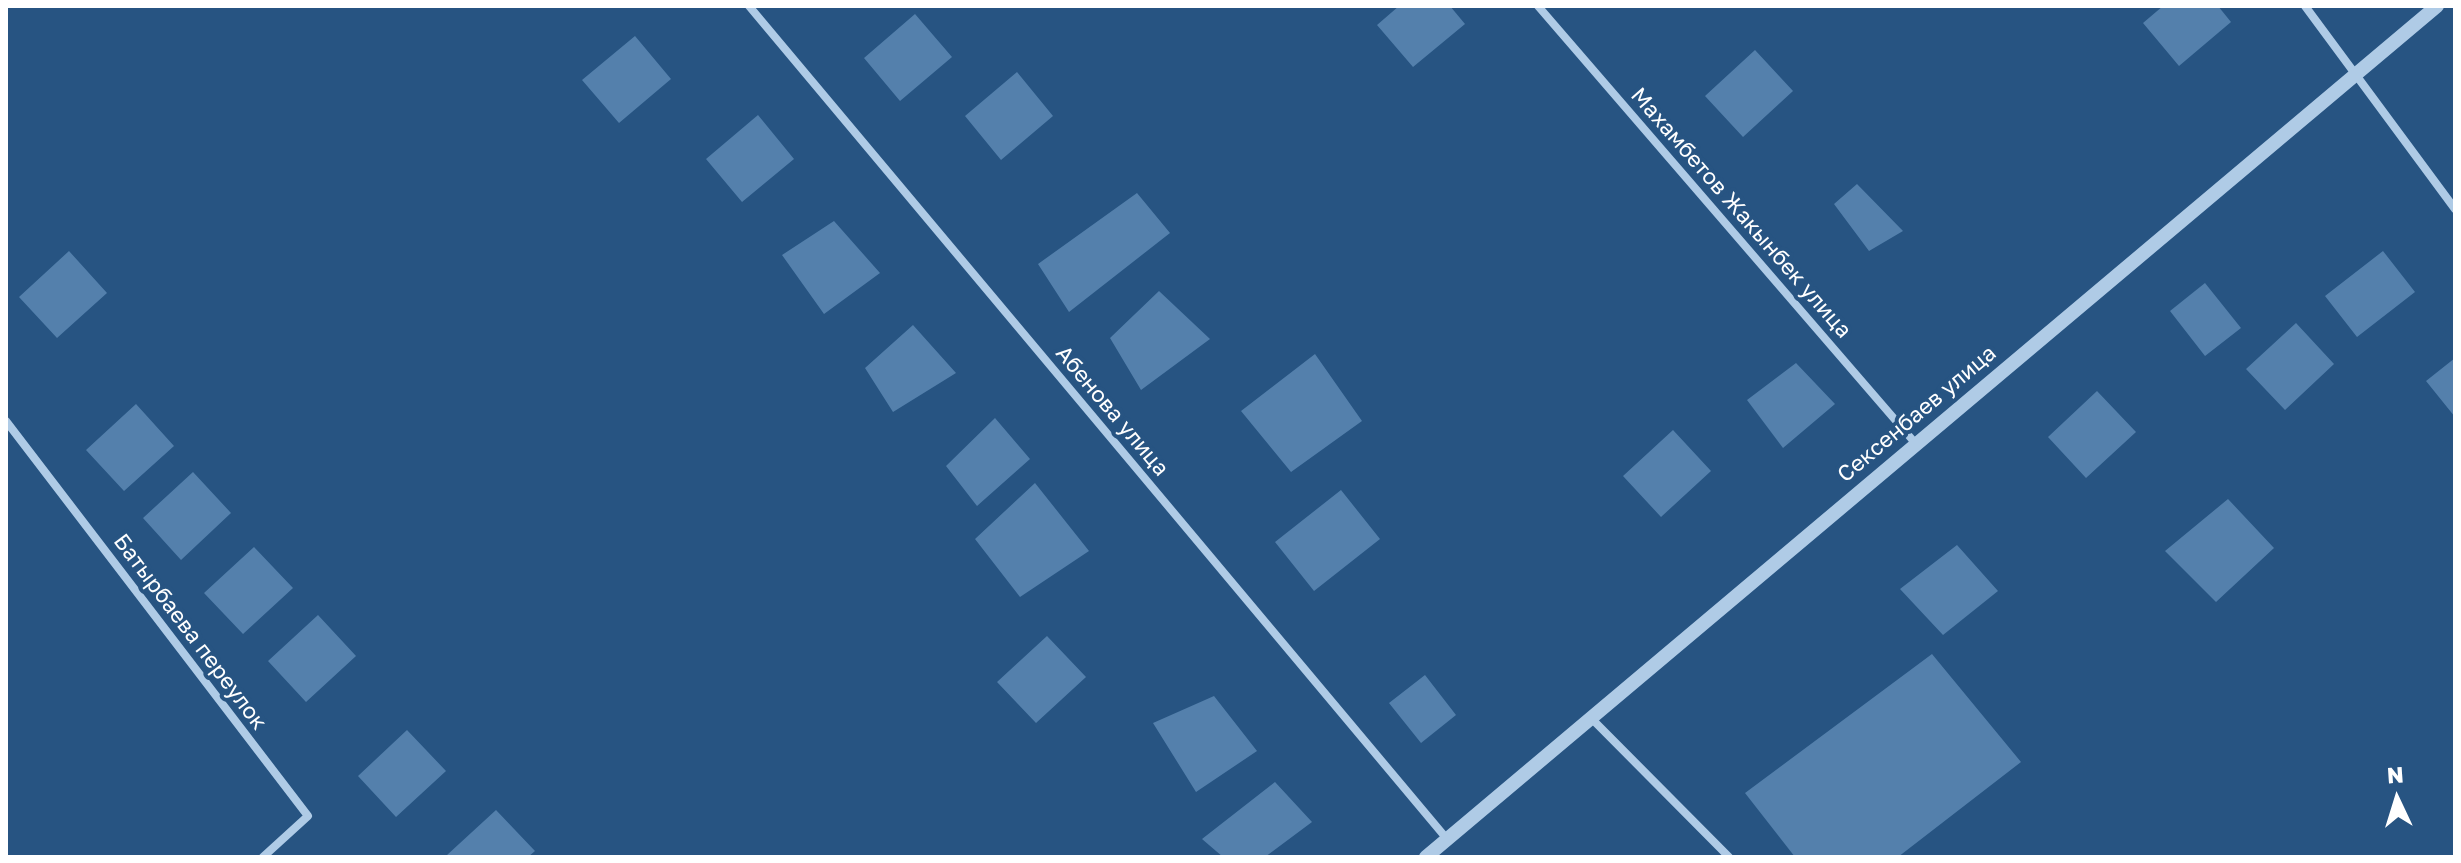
<!DOCTYPE html>
<html>
<head>
<meta charset="utf-8">
<style>
	body { margin:0 }
	#map { position:relative; width:2461px; height:863px; overflow:hidden; background:#275482; font-family:"Golos Text",sans-serif }
	canvas { display:block }
	.frame { position:absolute; inset:0; border:8px solid #fff; pointer-events:none }
	.north { position:absolute; left:2357px; top:759px; width:80px; height:80px; -webkit-text-stroke:6px #275482; paint-order:stroke; rotate:356deg; font-size:22px; font-weight:700; line-height:32px; text-align:center; color:#fff }
	.north::after { content:''; display:block; margin:auto; width:28px; height:36px; background:#fff; clip-path:polygon(50% 0,100% 100%,50% 72%,0 100%) }
</style>
</head>
<body>
<div id="map">
<canvas width="2461" height="863"></canvas>
<div class="frame"></div>
<div class="north">N</div>
</div>
<script>
const ctx = document.querySelector('canvas').getContext('2d');
ctx.lineJoin = 'round';
function fill(path, color) { ctx.fillStyle = color; ctx.fill(path, 'evenodd'); }
const poly = rows => new Path2D(rows.map(r => 'M' + r).join(''));
function trace(path, color, width, dash) { ctx.strokeStyle = color; ctx.lineWidth = width; ctx.lineCap = dash ? 'butt' : 'round'; ctx.setLineDash(dash || []); ctx.stroke(path); }
function drawText(font, color, halo, rows, align = 'center') {
  ctx.font = font + ' "Golos Text",sans-serif'; ctx.lineWidth = 8; ctx.setLineDash([]); ctx.textBaseline = 'middle'; ctx.strokeStyle = halo; ctx.fillStyle = color; for (const [text, x, y, turn = 0] of rows) {
    ctx.save(); ctx.translate(x, y); ctx.rotate((+turn || 0) * Math.PI / 180); ctx.textAlign = isNaN(turn) ? turn : align; if (halo) ctx.strokeText(text, 0, 0); ctx.fillText(text, 0, 0); ctx.restore();
  }
}
fill(poly([
	[1399,6,1450,6,1465,24,1413,67,1377,25],
	[2163,6,2218,6,2231,22,2179,66,2143,23],
	[915,14,952,57,900,101,864,58],
	[635,36,671,79,619,123,582,80],
	[1755,50,1793,91,1743,137,1705,96],
	[1017,72,1053,116,1001,160,965,116],
	[758,115,794,159,742,202,706,159],
	[1857,184,1903,231,1869,251,1834,204],
	[1137,193,1170,233,1069,312,1038,264],
	[834,221,880,273,824,314,782,255],
	[69,251,107,293,57,338,19,297],
	[2383,251,2415,292,2357,337,2325,296],
	[2205,283,2241,328,2205,356,2170,311],
	[1159,291,1210,339,1141,390,1110,338],
	[2296,323,2334,364,2285,410,2246,369],
	[913,325,956,373,893,412,865,368],
	[1315,354,1362,421,1291,472,1241,411],
	[2455,358,2455,417,2426,381],
	[1796,363,1835,404,1783,448,1747,400],
	[2097,391,2136,432,2086,478,2048,437],
	[136,404,174,446,124,491,86,450],
	[995,418,1030,459,977,506,946,466],
	[1673,430,1711,471,1661,517,1623,476],
	[193,472,231,513,181,560,143,518],
	[1035,483,1089,551,1020,597,975,539],
	[1341,490,1380,539,1314,591,1275,542],
	[2228,499,2274,548,2216,602,2165,551],
	[1957,545,1998,591,1943,635,1900,589],
	[254,547,293,588,243,634,204,593],
	[318,615,356,656,306,702,268,661],
	[1047,636,1086,677,1036,723,997,682],
	[1932,654,2021,762,1898,857,1795,857,1745,793],
	[1425,675,1456,715,1421,743,1389,703],
	[1214,696,1257,751,1196,792,1153,723],
	[407,730,446,771,396,817,358,776],
	[1275,782,1312,822,1265,857,1223,857,1202,839],
	[496,810,535,851,528,857,448,857,447,855]
]), '#5480ac');
trace(poly([
	[749,6,1447,839],
	[1538,6,1916,444],
	[2305,6,2455,209],
	[6,421,308,816,263,857],
	[1591,718,1729,857]
]), '#afcbe6', 8);
trace(poly([
	[1426,857,2437,6]
]), '#afcbe6', 14);
drawText('22px', '#fff', '#275482', [
	["Махамбетов Жакынбек улица",1741,213,49],
	["Абенова улица",1112,411,50],
	["Сексенбаев улица",1917,414,-40],
	["Батырбаева переулок",190,632,53]
]);
</script>
</body>
</html>
